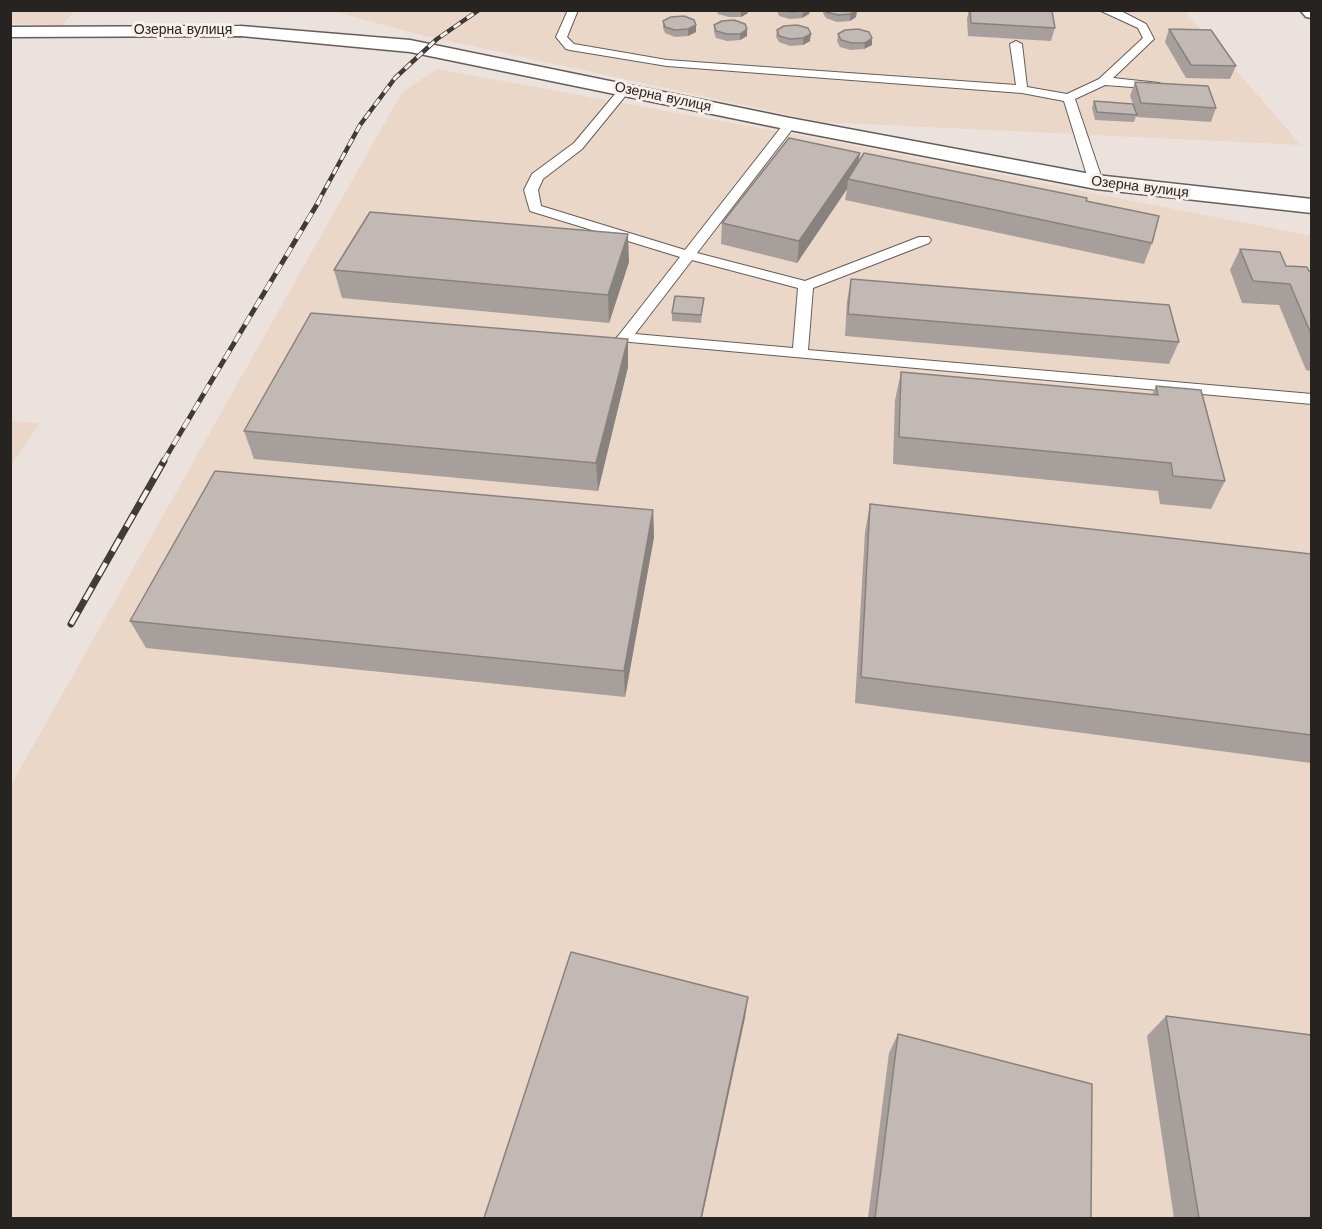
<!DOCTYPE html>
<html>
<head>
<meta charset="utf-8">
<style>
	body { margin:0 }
	#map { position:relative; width:1322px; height:1229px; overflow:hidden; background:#ece2dd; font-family:"Work Sans",sans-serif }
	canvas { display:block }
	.frame { position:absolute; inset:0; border:12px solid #262321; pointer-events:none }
</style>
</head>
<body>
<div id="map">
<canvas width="1322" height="1229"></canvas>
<div class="frame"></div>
</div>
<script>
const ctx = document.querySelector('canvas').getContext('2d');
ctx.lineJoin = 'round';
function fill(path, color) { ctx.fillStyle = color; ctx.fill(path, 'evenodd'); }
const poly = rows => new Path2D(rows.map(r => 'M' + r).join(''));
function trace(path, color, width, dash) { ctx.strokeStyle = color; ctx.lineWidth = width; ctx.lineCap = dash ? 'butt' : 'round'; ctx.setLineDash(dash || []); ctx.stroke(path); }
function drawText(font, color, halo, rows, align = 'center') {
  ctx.font = font + ' "Work Sans",sans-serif'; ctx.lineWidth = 6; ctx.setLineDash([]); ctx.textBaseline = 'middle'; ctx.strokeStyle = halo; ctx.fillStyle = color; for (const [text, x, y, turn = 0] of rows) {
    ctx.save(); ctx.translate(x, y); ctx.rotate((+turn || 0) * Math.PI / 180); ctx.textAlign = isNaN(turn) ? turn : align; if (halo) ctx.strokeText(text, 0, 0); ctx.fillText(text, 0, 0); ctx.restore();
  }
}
fill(poly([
	[10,11,11,10,74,11,61,27,11,23],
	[332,11,1185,11,1301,145,822,122,421,35],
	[437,69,819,139,1311,236,1311,1218,11,1218,11,785,402,92],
	[11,421,40,423,11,466,10,421]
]), '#ead7c7');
const lane = poly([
	[568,10,578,10,567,37,574,44,667,60,1016,85,1010,44,1016,41,1022,44,1027,87,1067,94,1099,79,1143,38,1138,28,1099,10,1119,10,1146,24,1154,39,1113,78,1159,83,1165,86,1159,89,1105,85,1075,99,1103,182,1096,186,1089,182,1064,101,1022,93,667,66,570,50,566,49,556,37,568,10],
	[625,85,631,89,582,149,543,179,538,190,541,206,685,250,786,121,790,120,796,124,794,127,697,253,805,281,919,237,929,237,931,240,929,243,813,288,808,350,1312,394,1312,404,619,341,616,338,619,335,680,257,530,211,524,190,532,174,574,143,621,87,625,85],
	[692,260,798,288,793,348,635,334,692,260]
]);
const street = poly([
	[241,26,410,40,790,118,1096,175,1312,199,1312,213,1096,189,790,130,410,52,241,36,10,37,10,27,241,26]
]);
const primary = poly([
	[1300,10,1312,10,1312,18,1306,17,1300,10]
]);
trace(lane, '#655d59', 2);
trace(street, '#655d59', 3);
trace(primary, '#655d59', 3);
fill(lane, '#fff');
fill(street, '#fff');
fill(primary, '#fff');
const railFar2 = poly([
	[318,202,360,125,395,78,437,39,479,10]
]);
const railFar1 = poly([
	[163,462,319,201]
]);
const rail = poly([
	[71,624,164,461]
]);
trace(railFar2, '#3f3b39', 4.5);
trace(railFar1, '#3f3b39', 5);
trace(rail, '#3f3b39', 7);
trace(railFar2, '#f9efea', 3, [8]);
trace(railFar1, '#f9efea', 4, [10]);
trace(rail, '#f9efea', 4.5, [14]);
fill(poly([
	[717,10,748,10,748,13,741,17,729,17,718,14],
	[777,10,810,10,809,14,802,18,790,19,779,16],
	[823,10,857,10,856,17,850,21,837,22,826,18,823,13],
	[969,10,1042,10,1055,28,1051,41,968,36,967,19],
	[663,21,696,25,696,32,688,36,675,37,665,33,663,28],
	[714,25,747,36,740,40,727,41,716,38,714,32],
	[1169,29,1236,66,1230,79,1186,78,1165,42],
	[777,30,810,41,803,45,790,46,779,42,776,37],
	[838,34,872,38,872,45,864,49,851,50,840,47,837,41],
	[1135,82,1216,108,1211,122,1137,117,1136,116,1134,122,1095,120,1092,108,1094,101,1133,104,1130,96],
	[859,162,1086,201,1152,243,1144,264,845,200,847,189,797,263,721,244,722,223],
	[1240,249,1286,266,1311,271,1311,371,1306,370,1279,305,1242,303,1230,270],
	[629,262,609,323,342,298,334,270],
	[851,279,1179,342,1169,364,845,336,847,301],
	[703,305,701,323,672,321,672,313],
	[628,339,628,367,598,491,254,459,244,431],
	[901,372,1152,395,1156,386,1225,481,1211,509,1160,504,1158,491,893,464,895,400],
	[870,504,1311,554,1311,763,855,703,865,532],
	[653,510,654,537,625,697,146,648,130,621],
	[1166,1016,1311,1218,1174,1218,1147,1036],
	[898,1034,1091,1218,868,1218,889,1053]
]), '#a79f9b');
fill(poly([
	[741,10,748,10,748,13,741,17],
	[805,10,810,10,809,14,802,18,803,11],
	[857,10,856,17,850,21,850,14],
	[696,25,696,32,688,36,688,29],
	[747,29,747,36,740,40,740,34],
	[811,34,810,41,803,45,803,38],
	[872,38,872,45,864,49,865,43],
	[860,153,857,174,848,179,847,189,797,263,799,241],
	[628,234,629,262,609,323,608,295],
	[628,339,628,367,598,491,596,463],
	[653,510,654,537,625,697,624,671],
	[748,997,745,1018,702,1218,701,1218]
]), '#88827e');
const building = poly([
	[785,10,805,10,803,11,790,12,785,10],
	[826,10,856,10,850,14,838,15,826,12,826,10],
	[970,10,1052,11,1055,28,971,23,970,10],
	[684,16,694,20,696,25,688,29,675,30,665,27,663,21,671,17,684,16],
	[734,20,745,24,747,29,740,34,727,34,716,31,714,25,722,21,734,20],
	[797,25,808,28,811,34,803,38,790,39,779,36,777,30,784,26,797,25],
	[858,29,869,32,872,38,865,43,852,43,841,40,838,34,845,30,858,29],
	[1169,29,1211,30,1236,66,1191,65,1169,29],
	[1135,82,1208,86,1216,108,1141,103,1135,82],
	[1094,101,1133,104,1137,115,1097,112,1094,101],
	[789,138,860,153,799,241,722,223,789,138],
	[864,153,1087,198,1086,201,1159,216,1152,243,848,179,864,153],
	[370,212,628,234,608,295,334,270,370,212],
	[1240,249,1280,252,1286,266,1307,267,1309,271,1311,271,1311,334,1290,284,1253,281,1240,249],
	[851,279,1169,305,1179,342,848,314,851,279],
	[675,296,704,298,701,315,672,313,675,296],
	[311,313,628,339,596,463,244,431,311,313],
	[901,372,1158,395,1156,386,1201,390,1225,481,1173,476,1171,463,899,437,901,372],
	[215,471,653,510,624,671,130,621,215,471],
	[870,504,1311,554,1311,735,861,677,870,504],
	[571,952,748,997,701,1218,484,1218,571,952],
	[1166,1016,1311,1035,1311,1218,1199,1218,1166,1016],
	[898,1034,1092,1084,1091,1218,875,1218,898,1034]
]);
fill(building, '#c2b9b4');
trace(building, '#88827e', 1.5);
drawText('14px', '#262321', '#f9efea', [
	["Озерна вулиця",183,30],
	["Озерна вулиця",663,97,12],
	["Озерна вулиця",1140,187,7]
]);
</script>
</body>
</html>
